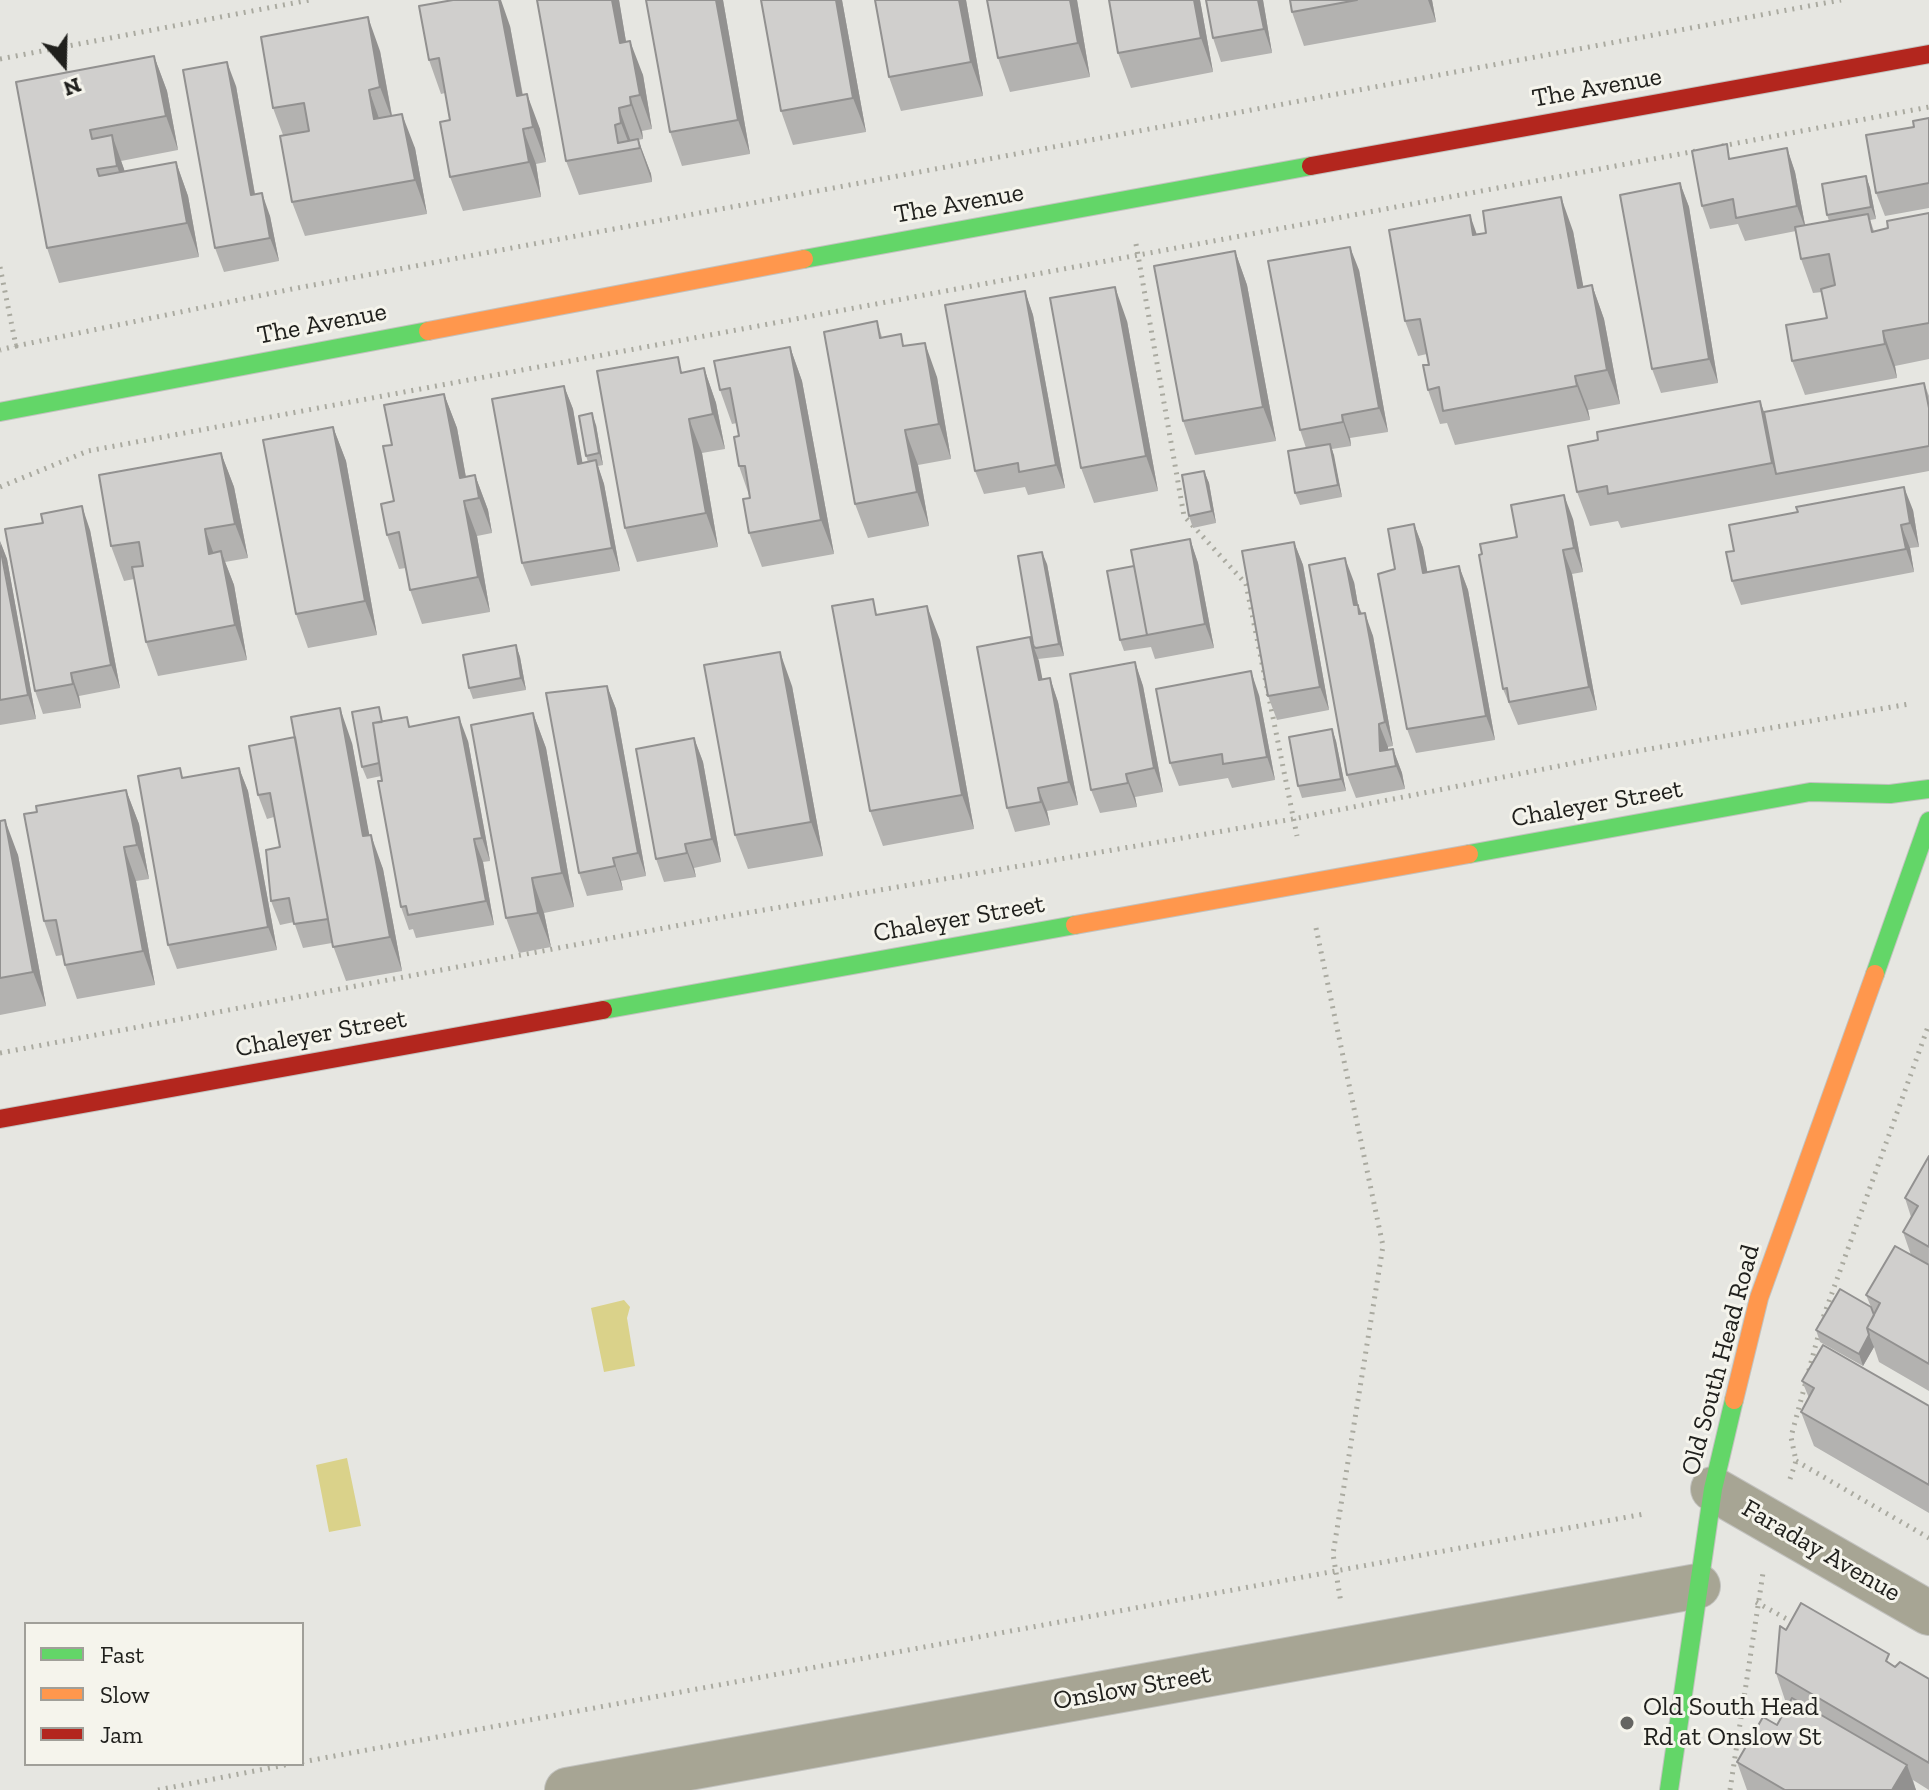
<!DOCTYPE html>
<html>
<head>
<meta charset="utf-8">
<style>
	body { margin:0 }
	#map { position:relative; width:1929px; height:1790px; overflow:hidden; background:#e6e6e1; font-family:"Zilla Slab",serif }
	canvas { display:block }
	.legend { position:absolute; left:24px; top:1622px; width:280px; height:144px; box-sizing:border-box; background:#f5f4ec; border:2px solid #a09f99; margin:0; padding:10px 14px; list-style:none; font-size:24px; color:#20201d }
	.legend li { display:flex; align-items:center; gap:16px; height:40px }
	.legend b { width:40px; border:2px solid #a09f99 }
	.north { position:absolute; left:24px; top:24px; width:80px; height:80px; -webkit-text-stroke:6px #f5f4ec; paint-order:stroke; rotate:160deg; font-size:22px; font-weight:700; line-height:32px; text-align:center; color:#20201d }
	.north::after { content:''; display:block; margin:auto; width:28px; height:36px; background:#20201d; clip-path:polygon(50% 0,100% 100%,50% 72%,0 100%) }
</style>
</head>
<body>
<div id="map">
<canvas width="1929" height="1790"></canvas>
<ul class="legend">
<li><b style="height:10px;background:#63d668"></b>Fast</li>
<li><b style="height:10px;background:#ff974d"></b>Slow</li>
<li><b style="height:10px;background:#b3261e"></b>Jam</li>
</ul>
<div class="north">N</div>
</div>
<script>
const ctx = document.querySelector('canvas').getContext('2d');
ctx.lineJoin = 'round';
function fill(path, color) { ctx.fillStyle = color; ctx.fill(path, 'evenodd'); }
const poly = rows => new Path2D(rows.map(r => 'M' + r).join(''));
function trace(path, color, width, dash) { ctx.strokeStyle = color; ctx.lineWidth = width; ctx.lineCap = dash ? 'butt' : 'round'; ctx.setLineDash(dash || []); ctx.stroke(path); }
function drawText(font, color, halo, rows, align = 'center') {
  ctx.font = font + ' "Zilla Slab",serif'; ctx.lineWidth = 6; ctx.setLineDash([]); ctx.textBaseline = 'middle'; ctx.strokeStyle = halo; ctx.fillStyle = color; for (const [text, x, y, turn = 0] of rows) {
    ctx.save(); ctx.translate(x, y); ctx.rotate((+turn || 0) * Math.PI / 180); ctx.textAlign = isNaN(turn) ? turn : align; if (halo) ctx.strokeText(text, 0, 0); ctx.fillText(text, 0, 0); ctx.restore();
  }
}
fill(poly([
	[624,1300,630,1307,627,1318,635,1366,604,1372,591,1308],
	[347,1458,361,1526,329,1532,316,1465]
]), '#dad28a');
const street = poly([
	[1713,1489,1929,1613],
	[567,1790,1698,1586]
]);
const fast = poly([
	[804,259,1311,166],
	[0,412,428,331],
	[1469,854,1810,792,1890,794,1929,789],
	[1875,974,1929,821],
	[603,1010,1075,925],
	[1669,1790,1713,1489,1734,1400]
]);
const slow = poly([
	[428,331,804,259],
	[1075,925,1469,854],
	[1734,1400,1759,1298,1875,974]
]);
const jam = poly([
	[1311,166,1929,54],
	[0,1119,603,1010]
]);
trace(street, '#c2c2bf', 46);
trace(fast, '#c2c2bf', 20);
trace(slow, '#c2c2bf', 20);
trace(jam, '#c2c2bf', 20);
trace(poly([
	[0,59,310,0],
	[1722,146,1929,107],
	[1136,244,1184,516,1246,584,1297,836],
	[0,267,16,346,0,350],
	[16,346,292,289,1841,0],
	[0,487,88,451,1696,151],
	[1316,928,1383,1246,1333,1554,1341,1603],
	[0,1053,723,917,1293,819,1609,756,1909,704],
	[1796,1461,1929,1538],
	[1790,1479,1796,1461,1791,1437,1823,1318,1929,1024],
	[1756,1602,1794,1623],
	[302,1762,1644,1514],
	[158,1790,290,1764],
	[1730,1790,1763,1573]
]), '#aaaaa0', 5, [2, 6]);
trace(street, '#a7a594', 44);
trace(fast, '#63d668', 18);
trace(slow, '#ff974d', 18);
trace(jam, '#b3261e', 18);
fill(poly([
	[619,0,626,42,643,75,652,129,642,131,643,139,638,140,651,174,652,182,579,195,566,161],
	[723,0,750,154,682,166,670,132],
	[842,0,866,132,793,145,781,111],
	[966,0,983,96,901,111,889,77],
	[1077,0,1090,77,1010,92,998,58],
	[1109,0,1200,0,1213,72,1131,88,1118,53],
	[1263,0,1272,53,1221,62,1213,38],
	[1290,0,1432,0,1436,22,1304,46,1292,12],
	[510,26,523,95,540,129,546,162,536,164,541,197,463,211,450,177,450,120,445,93,441,94,429,60],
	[380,51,392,115,415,148,427,214,305,236,292,202,283,135,273,108],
	[154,56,167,91,178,150,121,161,125,172,176,162,188,196,199,257,59,283,47,248,16,82],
	[236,86,255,194,270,216,279,261,224,272,215,248],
	[1929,118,1929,208,1885,216,1876,193,1914,127],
	[1787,148,1795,172,1805,225,1829,221,1827,215,1866,176,1870,188,1876,219,1870,220,1874,231,1888,228,1929,213,1929,359,1895,366,1897,378,1805,395,1792,361,1827,318,1822,292,1813,293,1801,259,1796,231,1745,241,1738,224,1710,229,1702,206],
	[1680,183,1689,207,1718,383,1661,393,1652,369],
	[1573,231,1583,287,1592,285,1604,319,1620,404,1588,410,1590,420,1455,445,1447,423,1440,424,1428,390,1429,365,1427,354,1418,356,1405,321,1477,235],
	[1235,251,1247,285,1276,441,1195,455,1183,421],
	[1359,270,1388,432,1350,438,1351,446,1332,449,1342,497,1300,505,1295,493,1306,448,1300,430],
	[1025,291,1033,315,1065,488,1028,495,1025,487,984,494,975,471],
	[877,321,882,337,905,346,937,377,951,459,918,465,929,526,868,538,855,504],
	[1127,321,1158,491,1094,503,1081,468],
	[790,347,802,381,834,554,762,567,749,533,750,498,739,466,739,436,737,423,732,424,720,390],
	[704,368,716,403,725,449,702,453,718,547,637,562,625,528,683,373],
	[1924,383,1929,396,1929,471,1621,528,1618,521,1590,526,1577,492,1764,412],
	[564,386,573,409,582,463,588,462,586,456,596,425,603,465,598,466,604,484,620,571,531,586,522,563],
	[444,394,457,428,466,477,475,475,488,510,492,533,477,536,490,612,422,624,410,590,406,568,399,569,387,535,394,501,392,445],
	[333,427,346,461,377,635,308,648,296,614],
	[221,453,234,487,248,558,225,562,234,585,247,660,158,676,146,642,134,579,124,581,111,546],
	[1204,471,1209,483,1216,523,1193,528,1189,516],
	[1913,510,1919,547,1910,548,1914,572,1741,605,1732,581],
	[1573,519,1583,572,1572,574,1597,710,1518,725,1503,689,1482,554,1517,537],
	[1414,524,1423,548,1427,572,1459,566,1468,590,1495,740,1416,753,1407,729,1395,569],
	[90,530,120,688,79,696,81,708,43,714,35,691],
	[1190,539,1198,563,1214,648,1155,659,1151,647,1124,651,1120,640,1134,566],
	[0,541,7,559,36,719,0,725],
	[1294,542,1303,565,1329,710,1277,720,1268,696],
	[1047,564,1064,656,1038,659,1042,679,1050,678,1058,702,1078,805,1047,811,1050,825,1015,832,1007,808,1033,643],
	[1354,582,1358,605,1373,636,1393,746,1388,747,1388,750,1393,749,1402,773,1405,789,1356,798,1347,775],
	[879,615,940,640,974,829,883,846,870,811],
	[516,645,520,657,526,690,473,699,469,688],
	[1135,662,1143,686,1163,792,1135,797,1137,807,1100,813,1091,790],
	[607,686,616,709,646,876,621,881,623,890,587,896,579,873],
	[792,686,823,856,748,869,735,835],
	[1259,695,1275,780,1232,788,1228,778,1179,786,1170,763],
	[533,713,546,748,574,907,544,913,551,947,519,953,506,918],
	[384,721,468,741,490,861,483,862,494,925,416,938,413,929,409,930,401,907,381,776,367,779,362,767],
	[1332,729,1336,741,1346,791,1302,798,1298,786],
	[694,738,703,762,721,862,694,868,696,877,664,882,656,859],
	[352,743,369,835,383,869,402,971,346,981,332,943,303,948,294,922,280,925,271,901,280,847,274,817,267,819,258,795],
	[239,768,248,791,277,950,177,969,168,945,184,778],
	[126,790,139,824,149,879,136,881,155,985,77,999,65,965,63,955,56,956,44,921],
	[0,821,18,855,46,1006,0,1015],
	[1929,1156,1929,1391,1879,1362,1874,1347,1863,1366,1820,1342,1816,1330,1871,1307,1866,1295,1911,1255,1903,1232,1911,1217,1905,1198],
	[1802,1381,1929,1406,1929,1513,1814,1446,1801,1412,1809,1398],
	[1786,1630,1893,1665,1929,1679,1929,1790,1913,1780,1916,1790,1747,1790,1737,1762,1777,1725,1787,1706,1776,1673]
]), '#b3b2b0');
fill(poly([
	[499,0,501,0,510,26,529,131,517,96],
	[612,0,619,0,632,77,620,43],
	[716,0,723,0,750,154,738,120],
	[836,0,842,0,866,132,853,98],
	[959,0,966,0,983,96,971,62],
	[1070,0,1077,0,1090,77,1078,43],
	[1194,0,1200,0,1213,72,1201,38],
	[1258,0,1263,0,1272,53,1264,29],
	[1428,0,1432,0,1436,22],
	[368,17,380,51,393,122,380,87],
	[630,41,643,75,652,129,640,95],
	[154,56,167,91,178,150,166,116],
	[227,62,236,86,259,218,251,195],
	[369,90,381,124,374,119],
	[527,94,540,129,546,162,533,127],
	[630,97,642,131,643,139,631,105],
	[619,108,631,142,631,149,621,123],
	[402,114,415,148,427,214,415,180],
	[523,129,536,164,541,197,529,162],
	[112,135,124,169,129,200,117,166],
	[638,139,651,174,652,182,640,148],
	[1787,148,1795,172,1806,230,1797,206],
	[176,162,188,196,199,257,187,223],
	[1866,176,1870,188,1876,219,1871,207],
	[1680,183,1689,207,1718,383,1709,359],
	[262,193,270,216,279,261,270,238],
	[1561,197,1573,231,1590,322,1578,288],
	[1470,215,1482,249,1473,235],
	[1350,247,1359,270,1388,432,1379,408],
	[1235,251,1247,285,1276,441,1263,407],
	[1592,285,1604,319,1620,404,1607,370],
	[1115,287,1127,321,1158,491,1146,456],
	[1025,291,1033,315,1065,488,1056,465],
	[1883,331,1895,366,1897,378,1885,344],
	[925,343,937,377,951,459,939,424],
	[790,347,802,381,834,554,821,520],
	[704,368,716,403,725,449,713,414],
	[1575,376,1588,410,1590,420,1577,386],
	[564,386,573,409,587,488,578,464],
	[444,394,457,428,470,500,460,478],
	[1760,401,1773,436,1776,474,1772,463],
	[592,413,596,425,603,465,599,453],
	[1342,415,1350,438,1351,446,1343,422],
	[689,419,702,453,718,547,706,513],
	[333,427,346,461,377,635,365,601],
	[905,430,918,465,929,526,917,492],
	[1330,444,1334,455,1342,497,1338,485],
	[221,453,234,487,248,558,235,524],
	[596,460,604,484,620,571,612,548],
	[1204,471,1209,483,1216,523,1212,511],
	[475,475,488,510,492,533,479,498],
	[1904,487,1913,510,1919,547,1910,523],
	[1564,495,1573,519,1583,572,1574,548],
	[464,501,477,536,490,612,478,577],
	[82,506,90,530,120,688,111,665],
	[1414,524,1423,548,1432,597,1423,573],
	[1901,525,1910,548,1914,572,1906,549],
	[205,529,217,563,209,554],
	[1190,539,1198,563,1214,648,1205,624],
	[0,541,7,559,36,719,28,695],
	[1294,542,1303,565,1329,710,1320,687],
	[1563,550,1572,574,1597,710,1589,687],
	[221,551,234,585,247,660,235,625],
	[1042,552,1047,564,1064,656,1059,644],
	[1345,558,1354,582,1358,605,1367,628,1354,605],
	[1459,566,1468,590,1495,740,1486,716],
	[927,606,940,640,974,829,962,795],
	[1365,613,1373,636,1393,746,1385,722],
	[1030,637,1039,661,1047,703,1039,680],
	[516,645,520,657,526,690,521,678],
	[780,652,792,686,823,856,811,822],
	[1135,662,1143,686,1163,792,1154,768],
	[1251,671,1259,695,1275,780,1267,757],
	[71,673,79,696,81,708,73,684],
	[1050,678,1058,702,1078,805,1069,782],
	[607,686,616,709,646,876,638,853],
	[340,708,352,743,376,870,363,836],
	[533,713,546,748,574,907,562,873],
	[459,717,468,741,490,861,482,838],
	[1379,724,1388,747,1389,767,1380,751],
	[1332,729,1336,741,1346,791,1341,779],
	[694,738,703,762,721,862,712,839],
	[1393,749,1402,773,1405,789,1396,766],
	[239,768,248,791,277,950,268,927],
	[1126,774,1135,797,1137,807,1128,783],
	[1038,788,1047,811,1050,825,1041,802],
	[126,790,139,824,149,879,137,845],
	[5,820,18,855,46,1006,33,972],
	[371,835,383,869,402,971,390,937],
	[474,839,483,862,494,925,486,901],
	[685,844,694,868,696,877,687,853],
	[124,847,136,881,155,985,143,951],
	[613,858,621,881,623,890,615,866],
	[532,878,544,913,551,947,538,913],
	[1869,1335,1874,1347,1863,1366,1859,1354],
	[1907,1765,1916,1790,1892,1790]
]), '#929190');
const building = poly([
	[453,0,499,0,517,96,527,94,533,127,523,129,529,162,450,177,440,122,450,120,439,58,429,60,419,6,453,0],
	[537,0,612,0,620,43,630,41,640,95,630,97,631,105,619,108,621,123,615,125,618,143,638,139,640,148,566,161,537,0],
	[646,0,716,0,738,120,670,132,646,0],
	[761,0,836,0,853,98,781,111,761,0],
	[875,0,959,0,971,62,889,77,875,0],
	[987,0,1070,0,1078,43,998,58,987,0],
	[1109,0,1194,0,1201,38,1118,53,1109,0],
	[1206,0,1258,0,1264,29,1213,38,1206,0],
	[1290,0,1357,0,1292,12,1290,0],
	[368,17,380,87,369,90,374,119,402,114,415,180,292,202,280,136,309,131,304,103,273,108,261,37,368,17],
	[154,56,166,116,90,130,92,139,112,135,117,166,97,169,99,176,176,162,187,223,47,248,16,82,154,56],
	[227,62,251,195,262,193,270,238,215,248,183,70,227,62],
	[1929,118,1929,183,1876,193,1866,135,1914,127,1913,121,1929,118],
	[1727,144,1729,159,1787,148,1797,206,1736,218,1733,199,1702,206,1692,151,1727,144],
	[1866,176,1871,207,1827,215,1822,184,1866,176],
	[1680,183,1709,359,1652,369,1620,195,1680,183],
	[1561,197,1578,288,1592,285,1607,370,1575,376,1577,386,1443,411,1439,387,1428,390,1423,365,1429,365,1420,319,1405,321,1389,230,1470,215,1473,235,1486,233,1483,211,1561,197],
	[1929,213,1929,323,1883,331,1885,344,1792,361,1786,325,1827,318,1821,289,1835,285,1829,254,1801,259,1795,227,1868,214,1872,232,1888,228,1887,221,1929,213],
	[1350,247,1379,408,1342,415,1343,422,1300,430,1268,261,1350,247],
	[1235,251,1263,407,1183,421,1154,266,1235,251],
	[1115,287,1146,456,1081,468,1050,298,1115,287],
	[1025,291,1056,465,1019,472,1018,463,975,471,945,305,1025,291],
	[877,321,880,338,901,334,903,346,925,343,939,424,905,430,917,492,855,504,824,332,877,321],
	[790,347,821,520,749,533,743,499,750,498,745,466,739,466,734,437,739,436,730,388,720,390,714,361,790,347],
	[678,357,681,373,704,368,713,414,689,419,706,513,625,528,597,371,678,357],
	[1924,383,1929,408,1929,446,1776,474,1764,412,1924,383],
	[564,386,578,464,596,460,612,548,522,563,492,399,564,386],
	[444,394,460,478,475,475,479,498,464,501,478,577,410,590,399,532,387,535,381,504,394,501,383,446,392,445,384,405,444,394],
	[1760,401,1772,463,1608,494,1607,486,1577,492,1568,446,1598,440,1597,432,1760,401],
	[592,413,599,453,586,456,579,416,592,413],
	[333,427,365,601,296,614,263,440,333,427],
	[1330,444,1338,485,1295,493,1288,451,1330,444],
	[221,453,235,524,205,529,209,554,221,551,235,625,146,642,132,567,143,566,139,542,111,546,99,475,221,453],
	[1204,471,1212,511,1189,516,1182,475,1204,471],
	[1904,487,1910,523,1901,525,1906,549,1732,581,1726,552,1734,551,1729,525,1798,512,1796,507,1904,487],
	[1564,495,1574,548,1563,550,1589,687,1509,702,1507,688,1503,689,1479,555,1482,554,1480,544,1517,537,1511,505,1564,495],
	[82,506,111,665,71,673,73,684,35,691,5,529,43,523,41,514,82,506],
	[1414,524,1423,573,1459,566,1486,716,1407,729,1378,574,1395,569,1388,529,1414,524],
	[1190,539,1205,624,1147,635,1131,550,1190,539],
	[1294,542,1320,687,1268,696,1242,551,1294,542],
	[0,546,28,695,0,700,0,546],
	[1042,552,1059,644,1036,648,1034,647,1033,644,1018,556,1042,552],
	[1345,558,1354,605,1358,605,1359,614,1365,613,1385,722,1379,724,1380,751,1393,749,1396,766,1347,775,1309,565,1345,558],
	[1134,566,1147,635,1120,640,1107,571,1134,566],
	[873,599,876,615,927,606,962,795,870,811,832,606,873,599],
	[1030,637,1039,680,1050,678,1069,782,1038,788,1041,802,1007,808,977,647,1030,637],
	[516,645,521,678,469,688,463,655,516,645],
	[780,652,811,822,735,835,704,665,780,652],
	[1135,662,1154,768,1126,774,1128,783,1091,790,1070,674,1135,662],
	[1251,671,1267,757,1223,764,1222,754,1170,763,1156,689,1251,671],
	[607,686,638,853,613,858,615,866,579,873,546,693,607,686],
	[379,707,382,722,373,723,379,763,362,767,352,712,379,707],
	[340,708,363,836,371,835,390,937,333,947,291,717,340,708],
	[533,713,562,873,532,878,538,913,506,918,471,725,533,713],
	[407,717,409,727,459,717,482,838,474,839,486,901,408,915,406,906,401,907,378,781,382,781,373,723,407,717],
	[1332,729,1341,779,1298,786,1289,737,1332,729],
	[295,737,328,919,294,924,289,898,271,901,266,850,280,847,270,793,258,795,249,746,295,737],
	[694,738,712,839,685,844,687,853,656,859,636,749,694,738],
	[180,768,182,778,239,768,268,927,168,945,138,776,180,768],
	[126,790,137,845,124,847,143,951,65,965,56,920,44,921,24,814,37,812,36,806,126,790],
	[5,820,33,972,0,978,0,821,5,820],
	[1929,1156,1929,1247,1903,1232,1918,1206,1905,1198,1929,1156],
	[1895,1246,1929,1265,1929,1364,1867,1328,1880,1303,1866,1295,1895,1246],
	[1840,1289,1871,1307,1874,1315,1867,1328,1869,1335,1859,1354,1816,1330,1840,1289],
	[1823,1345,1929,1406,1929,1485,1801,1412,1814,1388,1802,1381,1823,1345],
	[1801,1603,1889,1654,1886,1661,1895,1667,1900,1662,1929,1679,1929,1763,1776,1673,1780,1626,1786,1630,1801,1603],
	[1792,1698,1907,1765,1892,1790,1785,1790,1737,1762,1763,1717,1777,1725,1792,1698]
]);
fill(building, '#d0cfcd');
trace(building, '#929190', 2);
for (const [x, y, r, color] of [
	[1627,1723,8,"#656562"]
]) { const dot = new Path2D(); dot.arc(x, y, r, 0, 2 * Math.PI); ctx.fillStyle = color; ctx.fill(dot); trace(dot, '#f5f4ec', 3); }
drawText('26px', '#20201d', '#f5f4ec', [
	["The Avenue",1597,88,-10],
	["The Avenue",959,204,-10],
	["The Avenue",322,324,-11],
	["Chaleyer Street",1597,804,-10],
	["Chaleyer Street",959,919,-10],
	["Chaleyer Street",321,1034,-10],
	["Old South Head Road",1721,1360,-75],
	["Faraday Avenue",1821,1551,30],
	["Onslow Street",1132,1688,-10]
]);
drawText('26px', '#20201d', '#f5f4ec', [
	["Old South Head",1643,1708],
	["Rd at Onslow St",1643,1738]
], 'left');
</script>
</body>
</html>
